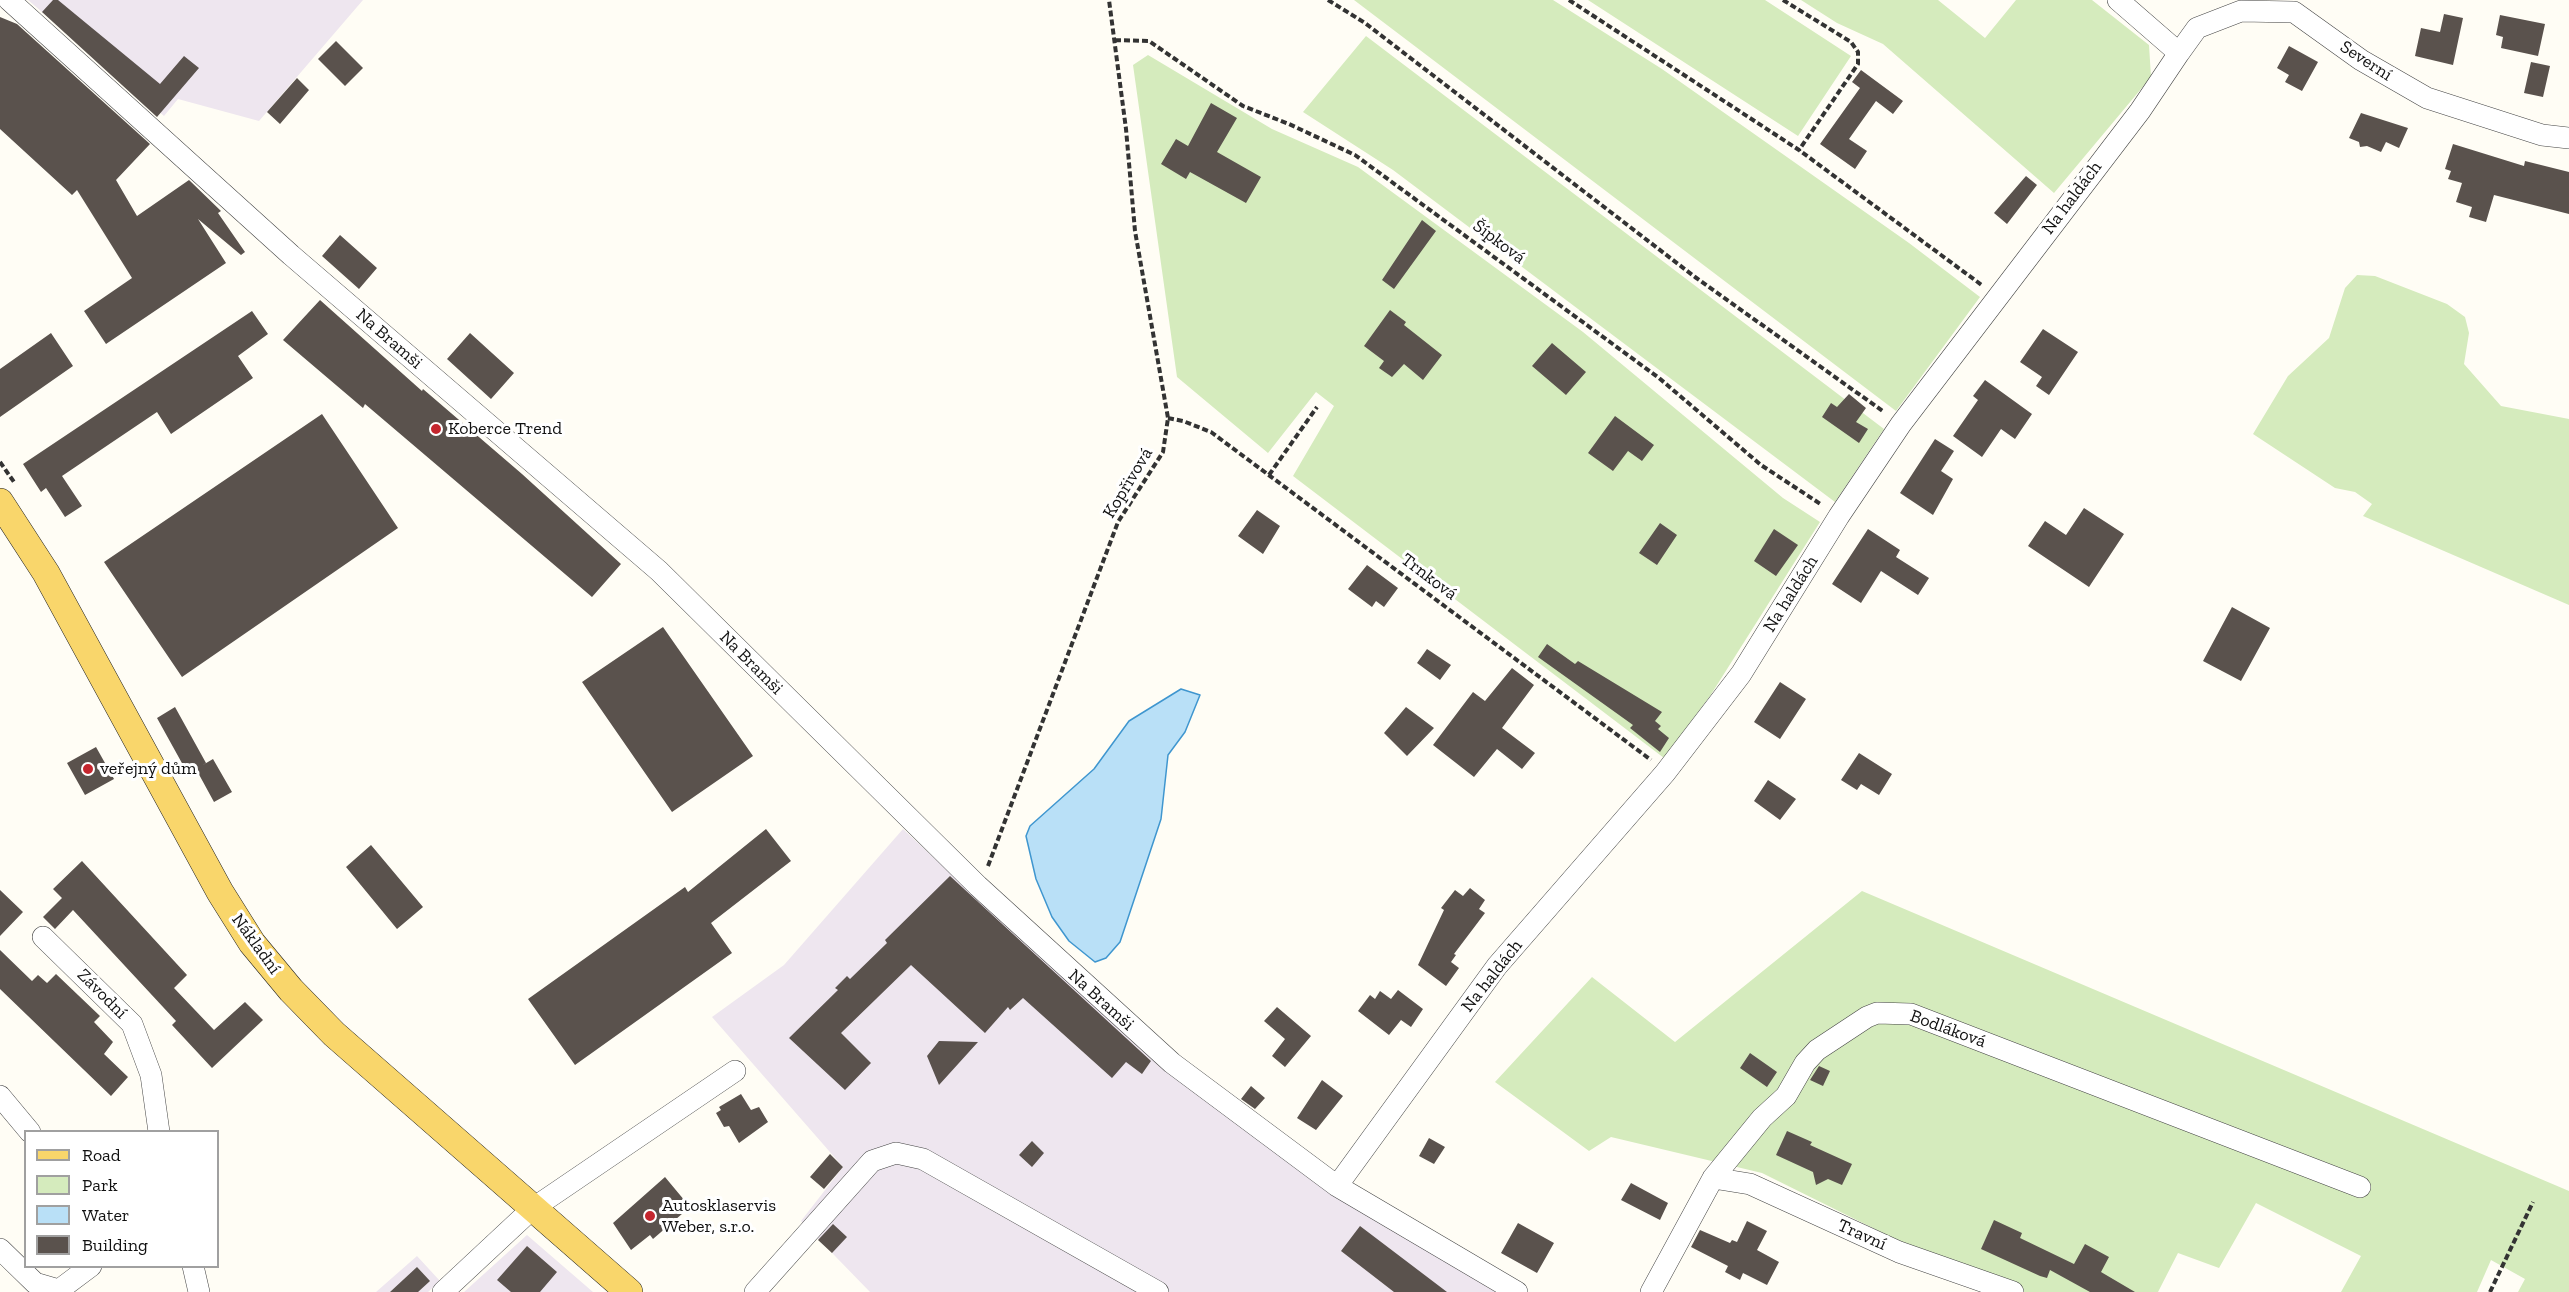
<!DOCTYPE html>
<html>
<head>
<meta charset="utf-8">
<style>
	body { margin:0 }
	#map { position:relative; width:2569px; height:1292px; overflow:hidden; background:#fffdf5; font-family:"Zilla Slab",serif }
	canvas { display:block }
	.legend { position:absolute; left:24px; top:1130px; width:195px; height:138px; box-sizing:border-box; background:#fff; border:2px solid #a0a0a0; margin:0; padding:8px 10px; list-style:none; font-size:18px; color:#111 }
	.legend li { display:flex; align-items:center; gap:12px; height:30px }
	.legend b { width:30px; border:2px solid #a0a0a0 }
</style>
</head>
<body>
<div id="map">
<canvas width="2569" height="1292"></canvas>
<ul class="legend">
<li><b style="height:8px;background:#f9d66b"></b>Road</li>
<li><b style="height:16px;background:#d5ebbd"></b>Park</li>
<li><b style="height:16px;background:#b9e0f7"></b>Water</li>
<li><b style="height:16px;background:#5a524d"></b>Building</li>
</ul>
</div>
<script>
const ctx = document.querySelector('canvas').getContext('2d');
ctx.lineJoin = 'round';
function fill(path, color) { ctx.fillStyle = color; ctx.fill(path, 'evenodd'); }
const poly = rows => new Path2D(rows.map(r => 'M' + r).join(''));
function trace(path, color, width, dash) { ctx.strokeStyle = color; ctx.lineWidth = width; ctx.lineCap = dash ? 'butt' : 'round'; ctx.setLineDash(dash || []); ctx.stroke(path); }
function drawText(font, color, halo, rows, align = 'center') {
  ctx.font = font + ' "Zilla Slab",serif'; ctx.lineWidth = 6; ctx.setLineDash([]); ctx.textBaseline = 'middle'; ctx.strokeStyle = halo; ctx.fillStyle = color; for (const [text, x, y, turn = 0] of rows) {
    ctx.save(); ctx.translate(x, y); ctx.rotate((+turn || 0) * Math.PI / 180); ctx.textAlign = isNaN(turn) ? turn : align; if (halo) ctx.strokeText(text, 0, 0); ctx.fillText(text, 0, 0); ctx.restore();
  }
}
fill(poly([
	[28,0,363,0,259,121,178,99,164,116],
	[903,829,1132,1041,1341,1199,1497,1292,870,1292,801,1221,843,1167,712,1017,784,965],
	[527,1235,593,1292,464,1292],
	[417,1256,440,1281,428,1292,376,1292]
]), '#eee6ef');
fill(poly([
	[1354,0,1553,0,1662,69,1909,243,1980,297,1896,411],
	[1588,0,1765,0,1851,56,1798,136],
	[1801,0,1938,0,1985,38,2016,0,2092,0,2149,45,2151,77,2054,193,1883,44,1837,23],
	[1366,36,1884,429,1835,502,1393,170,1303,112],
	[1148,55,1272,129,1358,167,1583,332,1783,498,1820,522,1710,696,1664,758,1293,476,1334,406,1316,392,1268,453,1177,377,1133,65],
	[2357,275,2375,276,2447,304,2465,317,2469,333,2464,364,2501,406,2569,419,2569,605,2363,516,2372,504,2355,492,2335,488,2253,434,2288,376,2329,338,2345,288],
	[1862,891,2569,1191,2569,1292,2518,1292,2525,1279,2491,1260,2477,1292,2341,1292,2361,1256,2256,1203,2219,1268,2178,1253,2158,1292,2024,1292,1895,1239,1762,1173,1611,1137,1589,1151,1495,1082,1592,977,1675,1042]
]), '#d5ebbd');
const water = poly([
	[1181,689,1200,695,1185,732,1168,755,1161,819,1120,942,1106,958,1095,962,1069,941,1052,917,1036,879,1026,836,1030,826,1094,769,1129,721,1181,689]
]);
fill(water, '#b9e0f7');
trace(water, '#3f96cf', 1.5);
fill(poly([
	[53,0,58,0,160,84,184,56,199,68,157,117,42,12],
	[2444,14,2463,18,2453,65,2415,56,2421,28,2440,32],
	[2500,15,2545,24,2538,56,2501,48,2503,37,2496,35],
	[0,17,17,24,150,144,116,180,137,216,189,180,221,211,218,213,245,252,241,255,198,219,226,263,106,344,84,311,132,278,77,190,72,195,0,129],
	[336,41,363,68,345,86,318,59],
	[2289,46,2318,62,2302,91,2285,82,2289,75,2277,68],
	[2531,62,2550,66,2543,97,2524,93],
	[1861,70,1903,101,1893,114,1876,101,1849,139,1867,151,1855,169,1820,144,1860,88,1852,82],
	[297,78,309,90,280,124,267,112],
	[1211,103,1237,118,1217,152,1261,177,1246,203,1190,172,1186,179,1161,164,1176,139,1188,146],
	[2361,113,2408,128,2399,148,2386,142,2381,152,2367,146,2360,147,2359,142,2349,138],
	[2453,144,2524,166,2525,161,2569,172,2569,214,2494,195,2486,222,2469,217,2472,207,2456,202,2462,183,2448,179,2451,171,2445,169],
	[2026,176,2037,185,2007,224,1994,213],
	[1422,220,1436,231,1394,289,1382,280],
	[340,235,377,268,359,289,322,256],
	[320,300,422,391,423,389,522,474,621,564,592,597,365,404,363,408,283,340],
	[1390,310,1406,322,1404,325,1442,355,1423,380,1404,364,1392,377,1379,368,1384,361,1364,346],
	[252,311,268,334,238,356,253,378,171,434,157,412,62,476,82,506,65,517,46,488,41,492,23,464],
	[2043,329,2078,352,2049,395,2036,386,2042,377,2020,362],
	[51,333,73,366,0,417,0,369],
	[470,333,514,373,491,399,447,359],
	[1552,343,1586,372,1566,395,1532,366],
	[1985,380,2032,414,2015,439,2001,429,1982,457,1953,436,1978,400,1973,396],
	[1849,394,1866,408,1856,422,1868,429,1859,443,1822,417,1831,403,1837,407],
	[322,414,398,528,182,677,104,562],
	[1615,416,1654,445,1642,461,1628,451,1613,471,1588,453],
	[1935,439,1954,451,1941,471,1953,479,1933,515,1900,493],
	[2084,508,2124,534,2089,587,2028,546,2045,521,2066,535],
	[1257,510,1280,526,1263,554,1238,536],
	[1660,523,1677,535,1657,565,1639,553],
	[1774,529,1798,545,1776,576,1754,561],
	[1868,529,1900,550,1896,557,1929,578,1918,595,1881,571,1861,603,1832,584],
	[1367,565,1398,588,1384,607,1376,601,1372,607,1348,589],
	[2232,607,2270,628,2241,681,2203,661],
	[663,627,753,756,672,812,582,682],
	[1547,644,1575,664,1578,661,1662,712,1655,721,1661,726,1658,729,1669,738,1660,752,1630,728,1633,725,1538,657],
	[1427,649,1451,665,1440,680,1417,663],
	[1512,668,1534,685,1502,728,1535,753,1522,769,1497,749,1474,777,1433,745,1473,692,1485,701],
	[1780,682,1806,699,1780,739,1754,722],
	[175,707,206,763,188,774,157,718],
	[1406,707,1434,728,1407,756,1384,733],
	[96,747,114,779,85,795,67,763],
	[1859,753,1892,774,1879,795,1861,784,1857,790,1841,780],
	[213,759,232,792,214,802,196,769],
	[1768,780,1796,799,1780,820,1754,801],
	[766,829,791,861,711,923,732,953,575,1065,528,999,685,887,688,892],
	[371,845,423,907,397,929,346,867],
	[82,861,187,975,174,988,214,1030,245,1002,263,1020,212,1068,172,1025,176,1021,73,910,55,929,43,917,62,898,53,889],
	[950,876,1151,1061,1142,1074,1126,1062,1112,1078,1023,998,1010,1010,1008,1007,985,1033,911,965,841,1033,871,1063,845,1090,789,1038,838,990,835,988,847,976,850,979,887,943,885,940],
	[1470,888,1485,900,1479,909,1485,913,1454,954,1456,955,1451,962,1459,968,1446,986,1418,965,1444,910,1441,908,1455,890,1463,896],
	[0,890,23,912,0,936],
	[0,950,32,981,38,975,47,983,56,974,100,1016,94,1022,113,1042,104,1054,128,1077,111,1096,0,989],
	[1398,990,1423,1009,1411,1027,1401,1020,1389,1035,1358,1011,1370,995,1375,999,1380,991,1391,999],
	[1277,1007,1311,1036,1285,1067,1272,1056,1285,1039,1264,1021],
	[939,1041,978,1042,939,1085,927,1056],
	[1750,1053,1777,1072,1767,1087,1740,1068],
	[1819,1066,1830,1071,1823,1086,1810,1080],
	[1322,1080,1343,1096,1316,1130,1297,1118],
	[1251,1086,1265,1098,1255,1109,1241,1099],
	[741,1094,751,1110,759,1107,768,1122,739,1143,729,1126,724,1127,716,1113,721,1110,719,1107],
	[1787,1131,1812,1142,1810,1145,1852,1164,1842,1185,1828,1179,1816,1185,1813,1172,1776,1155],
	[1429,1138,1445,1147,1434,1164,1419,1156],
	[1032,1141,1044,1153,1032,1167,1019,1155],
	[830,1154,843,1167,824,1189,810,1177],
	[665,1177,690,1207,653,1239,650,1235,631,1250,613,1223],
	[1631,1183,1668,1203,1660,1220,1621,1200],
	[1994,1220,2022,1233,2020,1238,2074,1264,2085,1244,2109,1257,2101,1272,2135,1292,2090,1292,2050,1270,2047,1278,2040,1276,1981,1249],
	[1747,1221,1767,1231,1757,1250,1779,1262,1767,1285,1743,1273,1740,1280,1725,1272,1728,1266,1691,1247,1700,1230,1730,1243,1732,1240,1737,1242],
	[1518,1223,1554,1243,1537,1273,1501,1253],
	[833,1224,847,1237,832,1253,818,1240],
	[1360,1226,1447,1292,1394,1292,1341,1251],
	[527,1246,557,1272,540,1292,511,1292,497,1280],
	[417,1267,430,1281,418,1292,390,1292]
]), '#5a524d');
const minor = poly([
	[9,0,291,255,659,571,978,886,1172,1063,1337,1186,1517,1292],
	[2179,53,2197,28,2241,11,2294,12,2361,60,2427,98,2542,135,2569,138],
	[43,937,132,1024,151,1075,159,1132],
	[0,1096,30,1132],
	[1713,1178,1750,1184,1899,1252,2013,1292],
	[1337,1186,1497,966,1665,773,1741,674,1839,516,1901,424,2140,111,2179,53,2118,0],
	[0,1249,35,1283,59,1290,91,1266],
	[193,1266,199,1292],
	[443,1292,532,1209,735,1071],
	[755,1292,872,1161,896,1153,923,1159,1158,1292],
	[1651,1292,1713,1178,1762,1118,1786,1096,1805,1063,1817,1050,1867,1017,1877,1013,1911,1014,2360,1187]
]);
const major = poly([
	[0,502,46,573,220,892,252,943,291,990,334,1034,629,1292]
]);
trace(minor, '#444', 22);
trace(major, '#222', 28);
trace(poly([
	[1328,0,1365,23,1695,277,1884,412],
	[1569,0,1799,150,1983,286],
	[1783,0,1851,42,1858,52,1858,64,1799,150],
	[1115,40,1149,41,1243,106,1289,124,1355,155,1659,378,1761,465,1822,505],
	[1168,418,1183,421,1211,432,1651,760],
	[0,462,14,482],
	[1269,475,1317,407],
	[988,866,1118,522,1163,452,1168,418,1135,231,1126,129,1109,0],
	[2490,1292,2533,1202]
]), '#333', 4, [6, 3]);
trace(minor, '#fff', 21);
trace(major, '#f9d66b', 27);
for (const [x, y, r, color] of [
	[436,429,6,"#c4262e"],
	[88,769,6,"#c4262e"],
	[650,1216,6,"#c4262e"]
]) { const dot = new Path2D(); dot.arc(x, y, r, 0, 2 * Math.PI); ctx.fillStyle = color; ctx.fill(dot); trace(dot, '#fff', 2); }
drawText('18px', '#111', '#fff', [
	["Severní",2366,61,33],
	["Na haldách",2072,198,-53],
	["Šípková",1499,242,37],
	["Na Bramši",389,339,41],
	["Kopřivová",1128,483,-59],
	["Trnková",1429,577,37],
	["Na haldách",1791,594,-58],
	["Na Bramši",751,663,45],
	["Nákladní",256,944,54],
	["Na haldách",1492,976,-52],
	["Závodní",102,994,45],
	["Na Bramši",1101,1000,42],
	["Bodláková",1948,1029,20],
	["Travní",1862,1235,24]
]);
drawText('18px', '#111', '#fff', [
	["Koberce Trend",448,429],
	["veřejný dům",100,769],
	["Autosklaservis",662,1206],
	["Weber, s.r.o.",662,1227]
], 'left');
</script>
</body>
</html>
